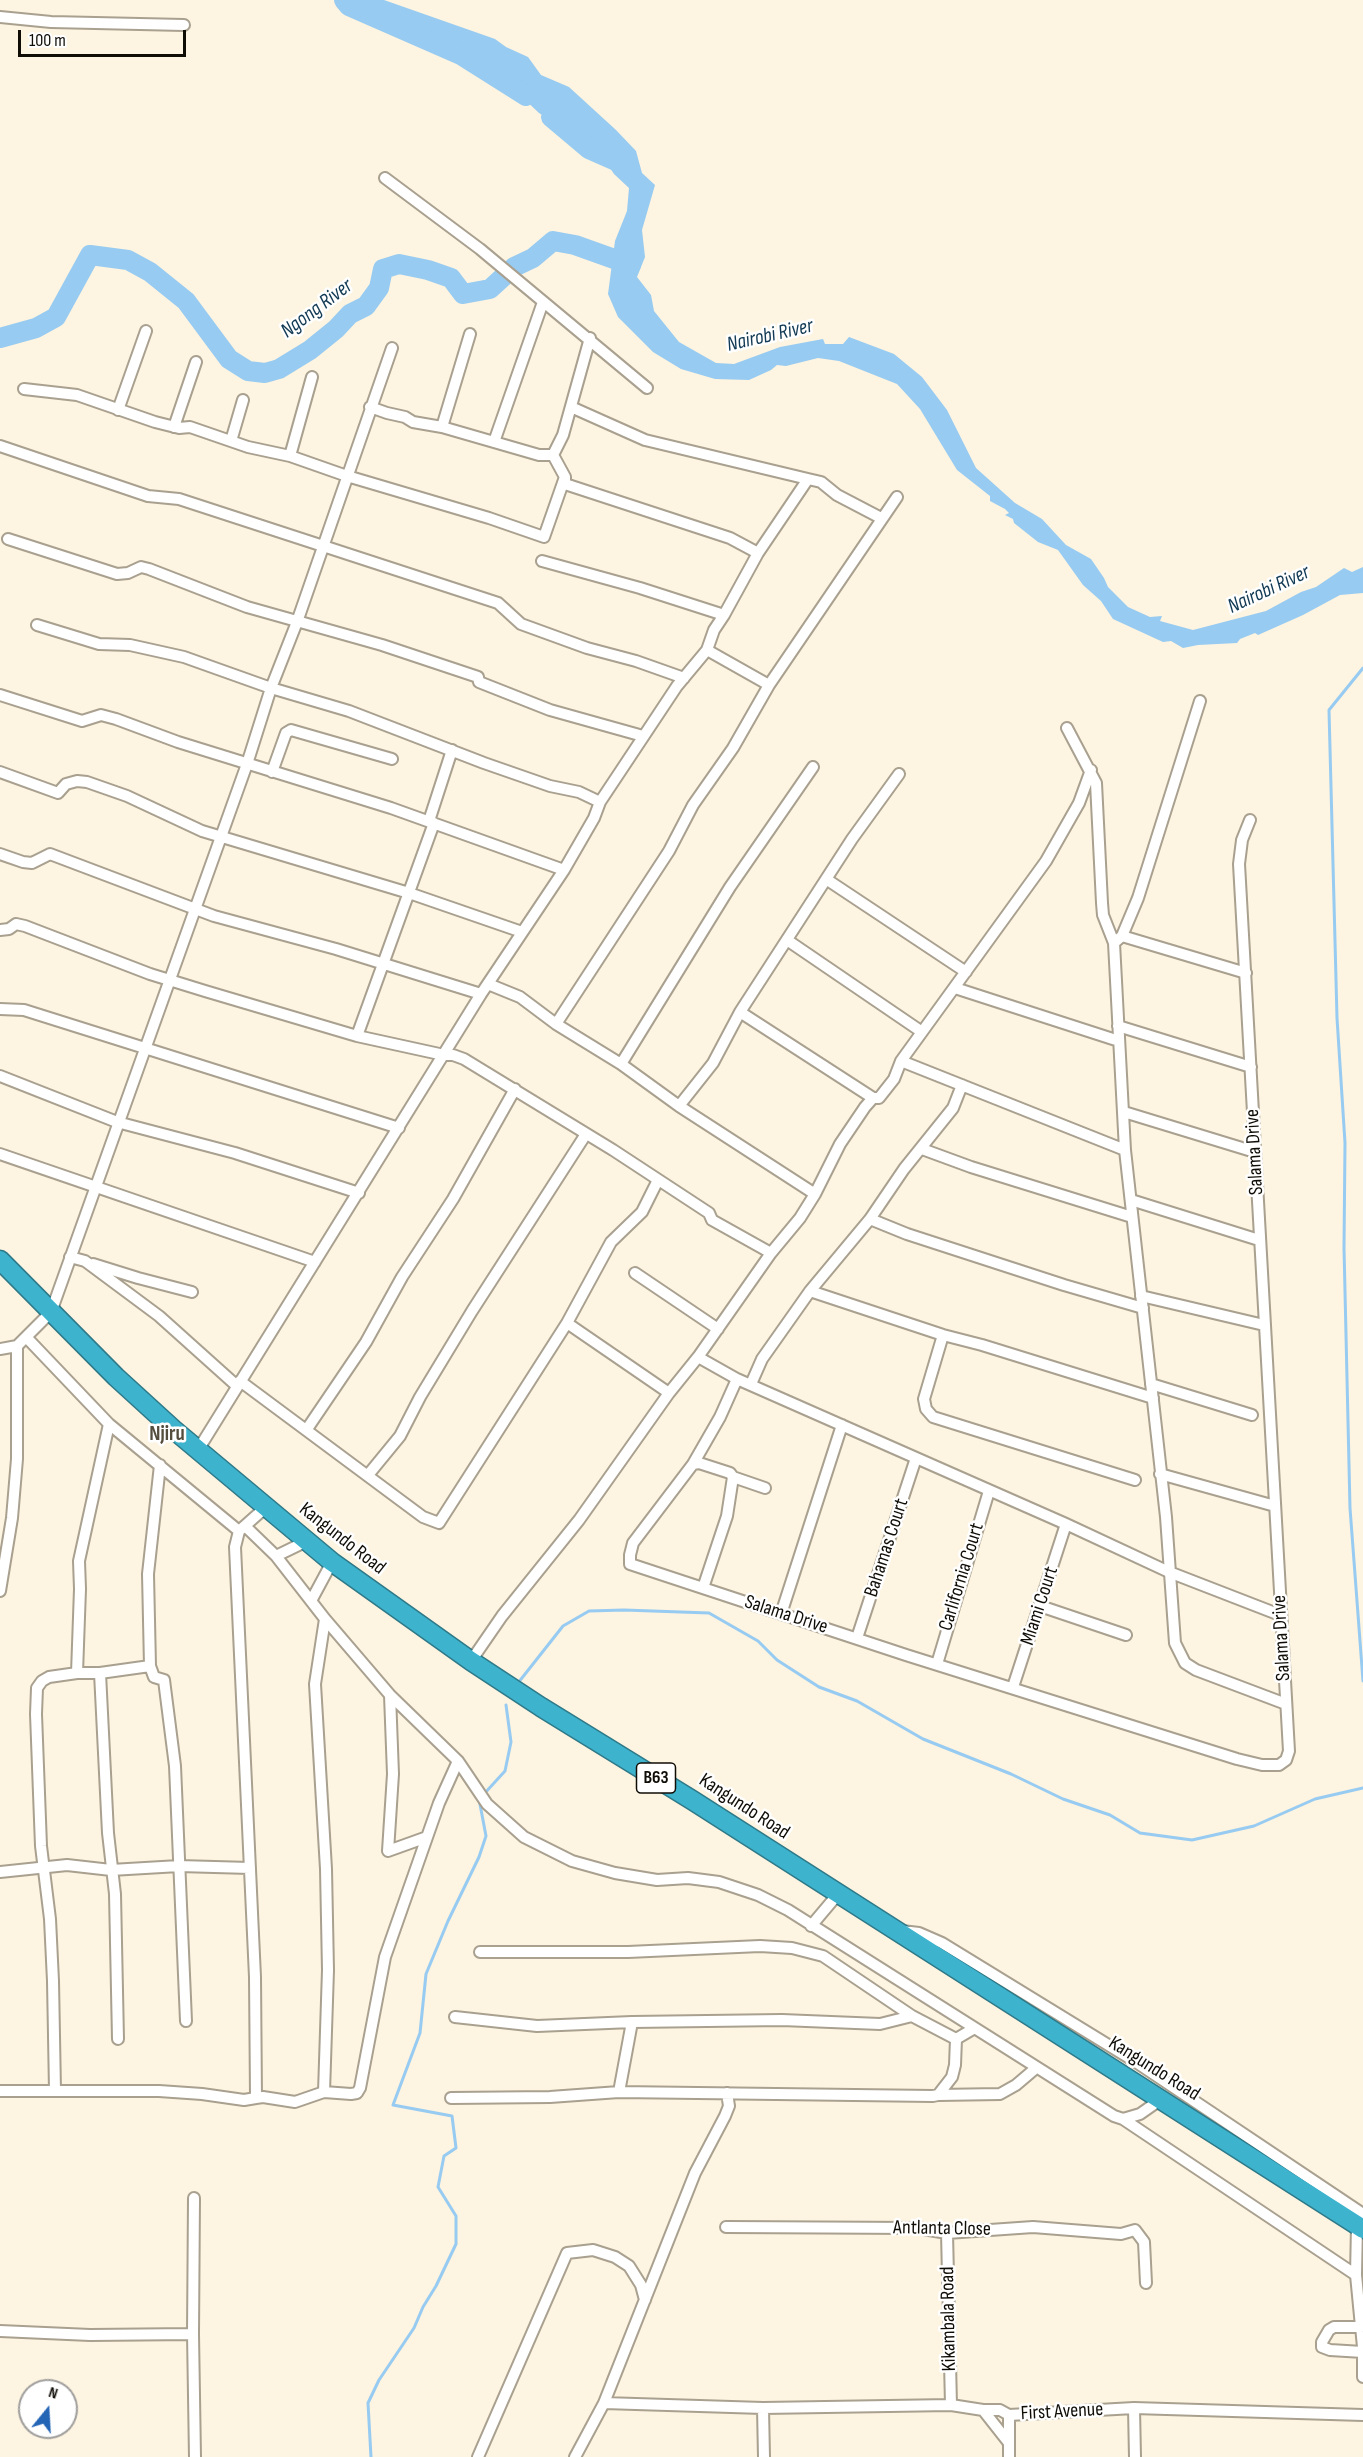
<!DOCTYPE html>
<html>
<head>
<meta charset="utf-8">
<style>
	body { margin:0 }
	#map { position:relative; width:1363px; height:2457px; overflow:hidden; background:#fdf4e1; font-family:"Sofia Sans Condensed",sans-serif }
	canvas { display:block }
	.north { position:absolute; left:18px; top:2379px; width:60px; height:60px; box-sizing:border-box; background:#fff; border:2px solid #9f9e9c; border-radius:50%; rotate:18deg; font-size:16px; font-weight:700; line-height:24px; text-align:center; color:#100d07 }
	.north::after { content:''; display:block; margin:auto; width:21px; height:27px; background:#2565b6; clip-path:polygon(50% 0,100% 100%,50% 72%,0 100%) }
	.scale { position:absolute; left:18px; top:30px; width:168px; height:27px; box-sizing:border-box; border:3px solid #100d07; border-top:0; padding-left:8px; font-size:18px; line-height:21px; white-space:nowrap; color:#100d07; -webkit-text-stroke:4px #fff; paint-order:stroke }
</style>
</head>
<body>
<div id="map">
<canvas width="1363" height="2457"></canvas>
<div class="north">N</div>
<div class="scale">100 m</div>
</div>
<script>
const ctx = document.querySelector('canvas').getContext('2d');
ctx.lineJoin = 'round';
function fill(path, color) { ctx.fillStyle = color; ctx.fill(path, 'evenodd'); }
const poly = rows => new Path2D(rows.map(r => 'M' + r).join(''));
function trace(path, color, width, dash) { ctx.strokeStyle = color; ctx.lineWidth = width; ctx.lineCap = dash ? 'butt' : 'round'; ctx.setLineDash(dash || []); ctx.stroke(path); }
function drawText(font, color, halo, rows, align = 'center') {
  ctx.font = font + ' "Sofia Sans Condensed",sans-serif'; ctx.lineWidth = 5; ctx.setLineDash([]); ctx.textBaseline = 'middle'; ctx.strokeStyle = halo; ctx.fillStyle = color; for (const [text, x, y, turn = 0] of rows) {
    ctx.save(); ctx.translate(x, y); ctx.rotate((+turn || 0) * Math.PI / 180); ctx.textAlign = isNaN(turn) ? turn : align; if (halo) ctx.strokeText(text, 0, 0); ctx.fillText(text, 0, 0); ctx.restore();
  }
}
fill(poly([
	[348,0,384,0,495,39,506,47,528,57,541,75,569,87,616,130,636,151,642,173,655,185,642,230,645,257,637,277,651,295,654,311,679,342,716,363,734,364,780,347,823,339,825,344,843,344,849,337,894,354,922,377,947,410,976,468,1015,503,1042,519,1066,545,1091,559,1104,578,1108,587,1128,607,1150,617,1162,616,1160,621,1193,630,1266,611,1301,592,1316,587,1344,568,1352,572,1363,567,1363,593,1340,595,1303,615,1258,635,1255,633,1240,639,1237,643,1198,645,1183,648,1171,641,1163,642,1113,619,1101,601,1083,585,1058,550,1038,542,1014,523,1013,519,1005,515,1009,513,1005,509,990,501,990,496,957,470,920,409,897,384,839,361,818,358,786,366,777,365,771,370,749,380,715,379,681,369,653,352,618,317,608,294,615,241,627,211,629,188,614,174,598,150,539,113,503,79,475,60,449,50,439,38,385,21]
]), '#97cbf1');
trace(poly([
	[1363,668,1329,710,1337,1018,1345,1143,1344,1248,1350,1508,1363,1681],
	[518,1683,563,1626,589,1611,624,1610,709,1613,758,1641,777,1660,819,1687,857,1701,923,1739,1011,1774,1063,1799,1110,1815,1140,1833,1192,1840,1254,1826,1315,1799,1363,1788],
	[484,1794,505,1771,511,1742,506,1705],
	[371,2457,368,2403,379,2380,414,2328,423,2307,436,2286,456,2244,456,2216,438,2187,444,2156,456,2148,452,2116,393,2105,420,2033,426,1974,448,1921,479,1857,486,1836,479,1799]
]), '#97cbf1', 3);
trace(poly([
	[344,0,349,6,461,55,526,96],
	[551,117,589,149,623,164],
	[0,338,36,328,56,317,90,255,128,260,150,272,186,301,229,359,248,371,265,373,279,369,310,350,336,329,350,314,366,306,379,288,383,269,399,264,428,270,451,278,463,294,490,289,514,267,533,258,553,241,575,245,631,265]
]), '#97cbf1', 20);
const street = poly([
	[0,17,51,22,184,25],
	[385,178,480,249,647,388],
	[24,389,77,395,155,422,179,428,190,427,248,447,290,456,347,476,489,518,544,537,565,477],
	[370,407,387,413,405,417,413,422,442,427,539,455,553,455,563,435,590,338],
	[571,407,645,440,808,479],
	[118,410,146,331],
	[174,427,196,362],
	[442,427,470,334],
	[231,441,243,400],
	[494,442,543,302],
	[0,446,148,496,179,499,498,603,521,624,587,648,636,661,684,678],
	[553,455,565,477,565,484,730,538,758,553,808,479,821,482,837,495,881,518],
	[290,456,312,377],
	[8,539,117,574,128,573,141,567,149,569,247,607,382,645,478,677,479,682,550,710,643,736],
	[542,561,640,588,724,615,714,630,707,650,769,685],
	[724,615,758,553],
	[37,625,99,644,130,645,184,657,271,688,349,711,484,763,550,786,579,792,600,802],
	[0,695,82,721,101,715,116,719,178,742,391,808,564,870],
	[1067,728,1096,783,1102,903,1103,915,1114,943],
	[0,772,58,793,66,784,77,781,87,782,127,796,202,831,409,893,522,932],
	[272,772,286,733,291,730,392,759],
	[429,821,452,750],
	[0,854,23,862,32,863,50,854,214,916,336,949,481,994],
	[826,879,966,972],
	[0,930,9,929,16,924,25,926,150,974,205,991,357,1036,444,1055,453,1055,464,1059,613,1150,709,1213,712,1220,771,1253],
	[1122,936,1246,973],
	[787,940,922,1032],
	[488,984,520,997,556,1024,621,1064,679,1106,815,1194],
	[955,988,1119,1041],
	[0,1009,24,1010,399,1128],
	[740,1012,873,1098],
	[556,1024,669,851,693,805,733,748,769,685,897,497],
	[1118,1026,1251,1067],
	[357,1036,434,823],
	[901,1061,1125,1150,1166,1517,1175,1643,1185,1663,1196,1670,1286,1704],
	[621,1064,730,887,813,767],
	[0,1076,117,1122,235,1153,359,1193],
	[679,1106,713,1063,740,1012,852,839,899,774],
	[1124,1112,1255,1152],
	[922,1149,971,1167,1132,1217],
	[1125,1150,1114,943,1122,936,1138,898,1200,701],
	[0,1154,315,1262],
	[1131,1200,1259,1240],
	[870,1219,907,1234,1064,1285,1143,1308],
	[70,1257,85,1261,159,1316,237,1386],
	[93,1264,138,1278,192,1292],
	[635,1273,718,1329],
	[810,1291,943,1335,982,1345,1153,1398],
	[1141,1296,1264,1325],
	[567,1323,669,1393],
	[943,1335,924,1399,926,1409,933,1417,1135,1480],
	[27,1338,109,1424,239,1531],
	[0,1349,17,1346],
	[698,1357,737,1379,1066,1524,1169,1572,1280,1615],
	[737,1379,720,1417,693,1464,633,1543,630,1555,630,1564,906,1655,1237,1759,1262,1765,1279,1765,1286,1760,1289,1751,1239,864,1242,840,1250,820],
	[240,1381,423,1517,439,1523,567,1323,611,1242,642,1212,658,1180],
	[751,1384,762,1359,810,1291,870,1219,904,1169,953,1108,962,1085],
	[1151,1384,1252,1415],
	[307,1429,366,1342,402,1277,453,1199,515,1089],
	[198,1450,481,994,564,870,594,818,600,802,677,686,707,650],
	[693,1464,699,1463,730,1473,733,1477,727,1516,703,1588],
	[160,1465,148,1574,150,1666,154,1677,164,1680,175,1766,186,2021],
	[1160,1474,1275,1506],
	[368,1475,400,1436,420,1397,472,1311,586,1134],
	[733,1477,765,1488],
	[266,1507,239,1531,235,1547,255,1977,256,2098,263,2097,295,2102,324,2092,351,2094,357,2093,360,2088,385,1957,439,1803,458,1761],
	[245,1526,276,1556,325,1619,390,1695,458,1761,487,1804,524,1837,572,1861,615,1873,657,1880,688,1878,719,1882,758,1895,788,1910,1114,2116,1123,2119,1140,2114,1160,2100],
	[276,1556,307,1541],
	[0,1591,12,1518,17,1459,17,1346,51,1312,247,764,271,688,297,622,392,348],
	[311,1601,332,1562],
	[1040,1606,1126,1635],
	[781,1614,842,1425],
	[857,1638,916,1458],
	[471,1661,502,1616,579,1520,669,1393,698,1357,771,1253,800,1218,815,1194,840,1144,865,1107,873,1098,879,1098,894,1079,901,1061,922,1032,1046,861,1079,803,1091,770],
	[937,1664,989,1491],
	[77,1673,80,1589,79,1561,109,1424],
	[100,1673,150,1666],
	[1013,1687,1066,1524],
	[390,1695,393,1774,388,1851,427,1837],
	[0,1872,67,1865,111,1870,179,1866,250,1868],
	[811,1926,838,1894],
	[902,1931,919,1933,942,1943,1136,2062,1363,2214],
	[480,1952,628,1952,760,1946,792,1948,823,1956,912,2016],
	[455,2017,537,2026,632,2022,782,2020,880,2024,912,2016,956,2039,973,2029],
	[0,2091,159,2091,202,2094,244,2100,256,2098],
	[55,2091,53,1981,50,1919,41,1846,36,1714,37,1688,42,1681,49,1677,77,1673,100,1673,108,1833,115,1894,118,2039],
	[324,2092,328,1970,326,1869,315,1684,325,1619],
	[619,2092,632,2022],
	[938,2095,1000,2094,1016,2085,1036,2068],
	[451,2098,550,2097,619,2092,933,2096,938,2095,952,2077,955,2065,956,2039],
	[1123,2119,1356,2275],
	[1357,2225,1356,2275,1363,2347,1363,2377],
	[726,2227,917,2228,947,2233,1033,2227,1121,2234,1135,2230,1144,2242,1146,2283],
	[947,2233,951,2405],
	[1361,2327,1334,2327,1329,2330,1322,2342,1322,2347,1330,2350,1363,2352],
	[0,2331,90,2335,193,2334,194,2198],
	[193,2334,195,2457],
	[604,2403,763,2408,951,2405,983,2410,1000,2410,1009,2415,1134,2408,1363,2415],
	[763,2408,764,2457],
	[1134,2408,1135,2457],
	[983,2410,1009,2443],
	[478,2457,567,2253,593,2250,615,2257,629,2266,641,2285,645,2300],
	[575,2457,604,2403,695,2173,725,2116,729,2106,727,2093],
	[1009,2457,1009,2415]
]);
const highway = poly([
	[0,1260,116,1377,173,1429,332,1562,471,1661,541,1707,692,1800,1363,2229]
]);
trace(street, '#a9a08f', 14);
trace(highway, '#2e7988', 21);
trace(street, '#fff', 10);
trace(highway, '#3eb3cd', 18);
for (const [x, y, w] of [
	[656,1778,39]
]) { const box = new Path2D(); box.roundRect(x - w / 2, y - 15, w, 30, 4.5); ctx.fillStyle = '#fff'; ctx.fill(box); trace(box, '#100d07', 1.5); }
drawText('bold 18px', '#100d07', null, [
	["B63",656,1778]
]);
drawText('20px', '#100d07', '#fff', [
	["Salama Drive",1255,1152,-93],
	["Kangundo Road",342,1539,38],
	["Bahamas Court",887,1548,-72],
	["Carlifornia Court",962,1577,-73],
	["Miami Court",1040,1606,-72],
	["Salama Drive",786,1615,18],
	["Salama Drive",1282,1638,-93],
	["Kangundo Road",744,1807,33],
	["Kangundo Road",1154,2069,32],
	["Antlanta Close",942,2229,1],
	["Kikambala Road",949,2319,-91],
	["First Avenue",1062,2412,-3]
]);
drawText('italic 21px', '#123a54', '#fff', [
	["Ngong River",317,309,-37],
	["Nairobi River",770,336,-13],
	["Nairobi River",1269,590,-25]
]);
drawText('bold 21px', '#544c3d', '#fff', [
	["Njiru",167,1435]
]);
</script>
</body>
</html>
